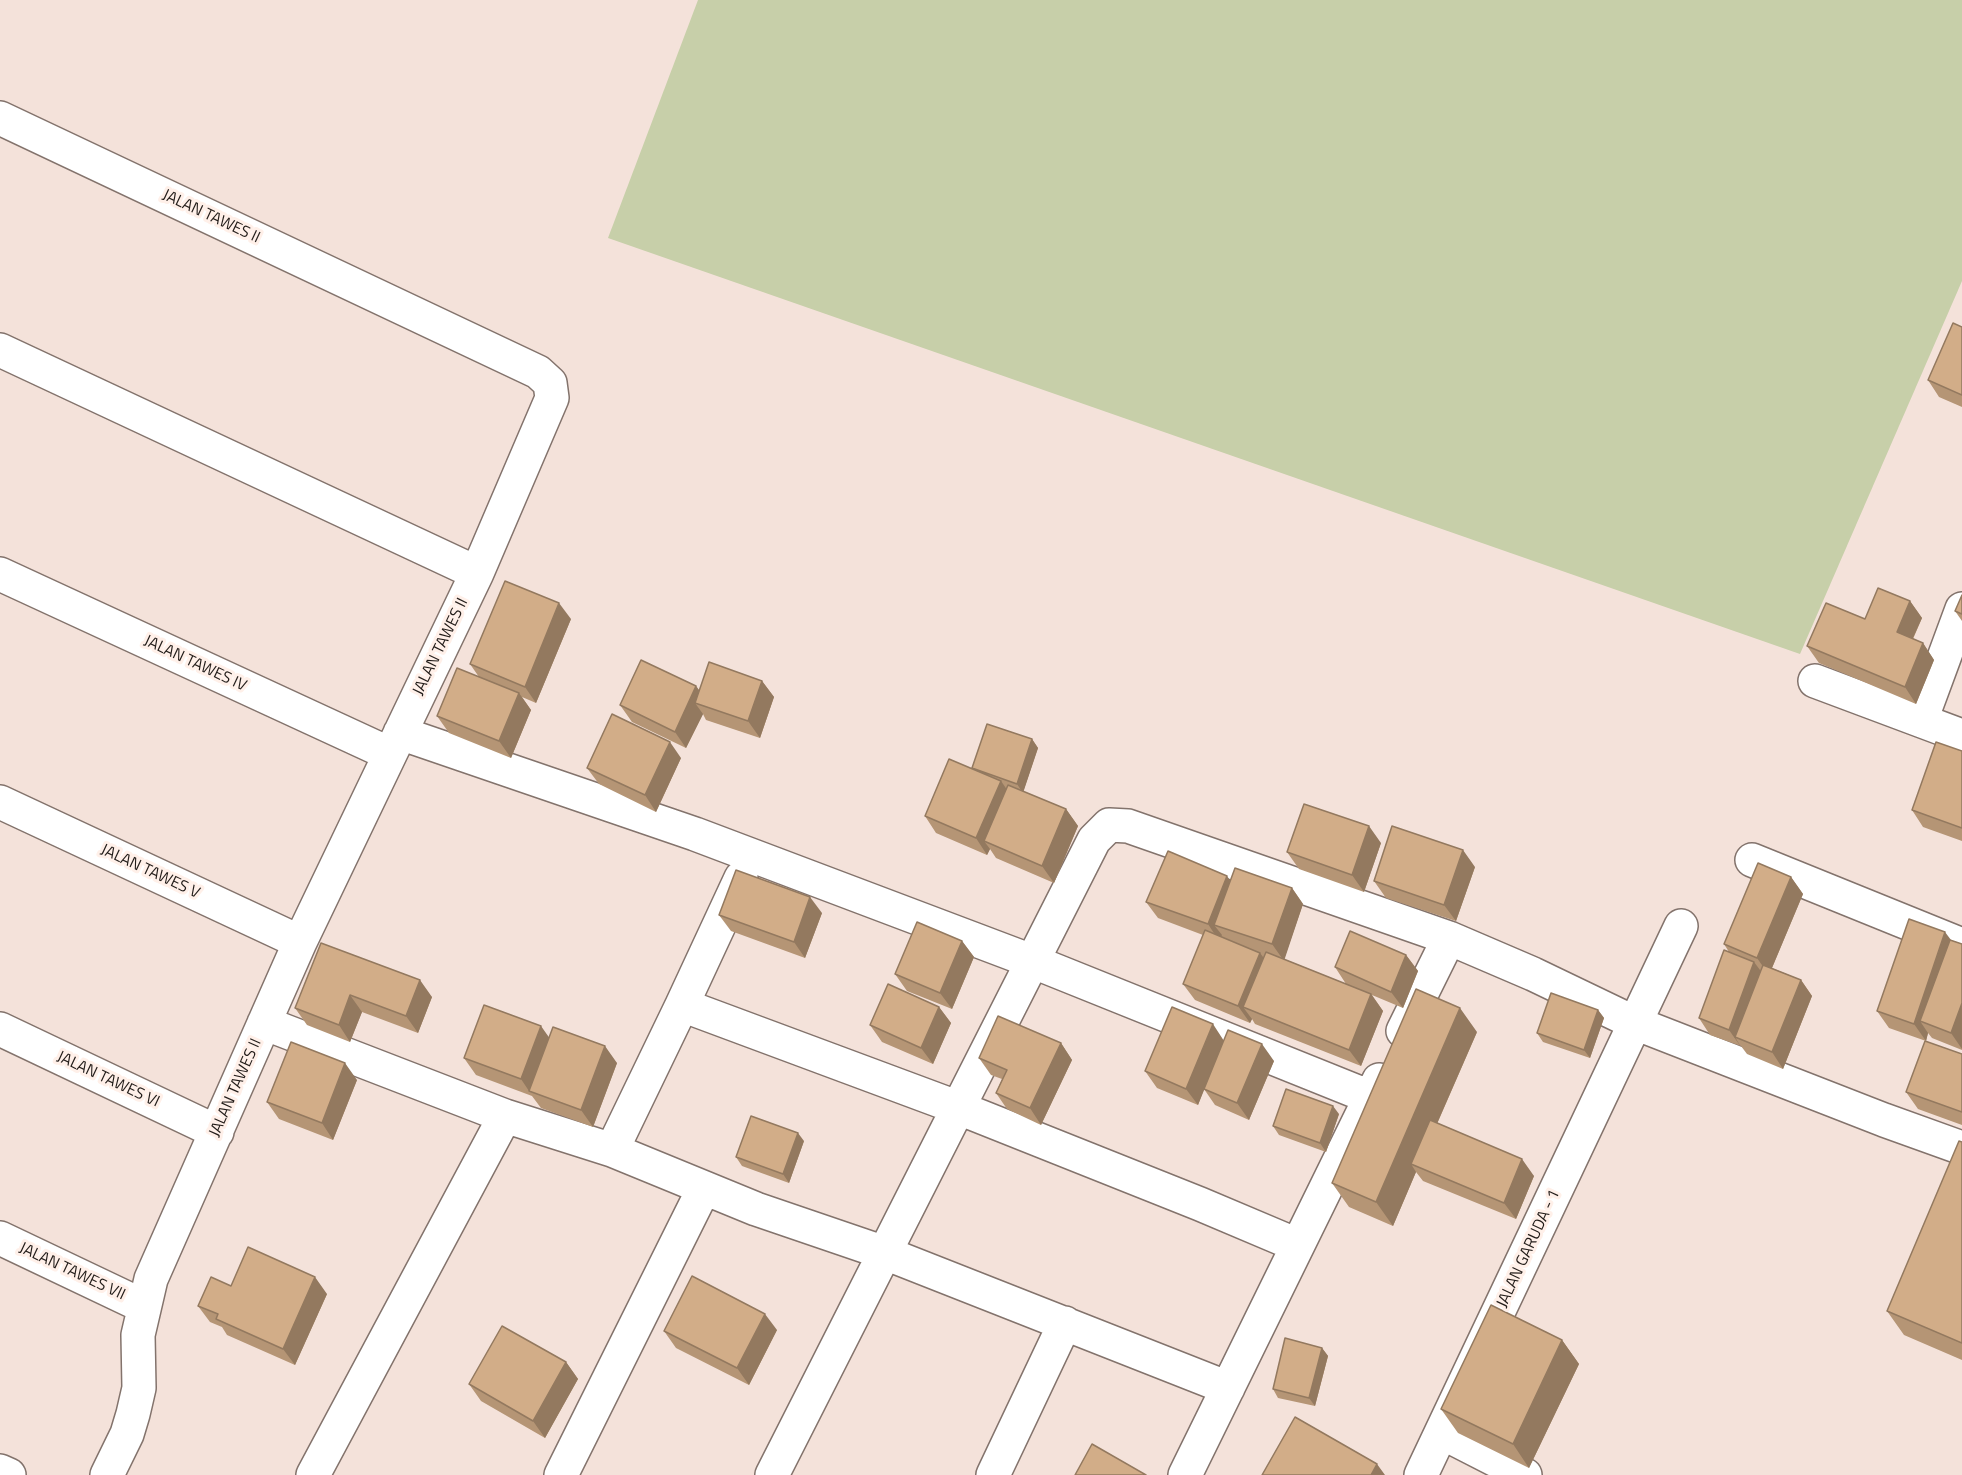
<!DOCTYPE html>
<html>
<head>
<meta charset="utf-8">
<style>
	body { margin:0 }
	canvas { display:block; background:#f4e2da }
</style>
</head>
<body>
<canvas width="1962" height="1475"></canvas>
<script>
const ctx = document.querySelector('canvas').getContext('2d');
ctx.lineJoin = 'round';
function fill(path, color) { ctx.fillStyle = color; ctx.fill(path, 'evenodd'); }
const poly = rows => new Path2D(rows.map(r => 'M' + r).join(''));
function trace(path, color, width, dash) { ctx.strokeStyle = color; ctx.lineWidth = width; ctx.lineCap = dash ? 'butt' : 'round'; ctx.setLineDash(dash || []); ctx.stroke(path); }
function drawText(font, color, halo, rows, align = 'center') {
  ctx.font = font + ' "Titillium Web",sans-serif'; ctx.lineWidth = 6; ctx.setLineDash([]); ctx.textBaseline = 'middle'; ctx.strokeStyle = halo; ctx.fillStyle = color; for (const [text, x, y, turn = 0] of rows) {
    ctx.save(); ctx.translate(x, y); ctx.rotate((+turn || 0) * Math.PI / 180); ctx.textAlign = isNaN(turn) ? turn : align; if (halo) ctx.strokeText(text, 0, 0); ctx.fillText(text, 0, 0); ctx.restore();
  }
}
fill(poly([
	[698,0,1962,0,1962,281,1800,654,608,238]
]), '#c7cfa9');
const minor = poly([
	[0,118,538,372,550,383,552,398,477,573,300,942,151,1279,138,1335,139,1388,133,1414,127,1434,107,1475],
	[0,350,477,573],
	[0,574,390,754],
	[1815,681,1962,736],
	[1921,720,1962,609],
	[400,733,695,834,1034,962,1370,1097],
	[0,802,300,942],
	[1752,860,1962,945],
	[682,1005,959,1108,1200,1204,1297,1245],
	[264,1023,505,1116,612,1150,756,1209,885,1253,1228,1388],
	[0,1029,217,1132],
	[1403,1031,1449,938],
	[612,1150,682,1005,741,878],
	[0,1238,143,1306],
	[1443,1433,1525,1475],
	[0,1471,9,1475],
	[313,1475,505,1116],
	[561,1475,704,1188],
	[772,1475,1094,840,1109,825,1128,826,1449,938,1533,974,1635,1023,1884,1120,1962,1148],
	[993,1475,1065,1323],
	[1185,1475,1379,1080],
	[1421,1475,1681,926]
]);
trace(minor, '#83736c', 36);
trace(minor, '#fff', 33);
fill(poly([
	[1962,327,1962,407,1939,397,1928,380],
	[1962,595,1962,621,1955,611],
	[1910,601,1922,618,1913,639,1923,643,1934,660,1916,704,1819,663,1807,646,1865,619],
	[571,619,536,703,522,697,531,710,511,758,449,733,437,716,479,677,470,664],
	[762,681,774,697,760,738,706,720,703,714,686,748,632,722,620,705,696,686,699,690],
	[1032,739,1038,748,1023,792,1066,809,1078,826,1054,883,996,858,990,849,987,855,936,833,925,816,972,768],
	[1962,751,1962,841,1923,827,1912,810],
	[681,758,656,812,599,784,587,768],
	[1381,843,1364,892,1299,869,1287,852],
	[1475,867,1456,921,1386,898,1374,881],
	[1791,877,1803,894,1772,968,1801,980,1812,996,1783,1069,1747,1054,1741,1046,1710,1035,1699,1018,1729,952,1724,944],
	[1230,880,1292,888,1303,904,1284,959,1346,984,1335,967,1406,955,1418,971,1403,1008,1372,995,1383,1011,1361,1066,1255,1024,1252,1019,1250,1023,1195,1000,1183,984,1203,935,1158,918,1146,902],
	[822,913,805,958,731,931,719,915],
	[1951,940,1962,944,1962,1050,1932,1038,1928,1033,1926,1041,1889,1028,1877,1011],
	[962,941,974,957,952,1009,907,991,895,974],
	[321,943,432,997,418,1033,362,1012,350,1042,307,1025,295,1008],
	[939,1007,951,1023,933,1064,882,1042,870,1025],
	[1598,1010,1604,1018,1590,1058,1543,1042,1537,1033],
	[1477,1032,1437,1124,1534,1176,1516,1219,1423,1181,1416,1172,1393,1226,1349,1207,1332,1183],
	[549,1037,617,1063,593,1127,541,1108,532,1096,476,1075,464,1058],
	[1224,1040,1274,1061,1249,1120,1215,1105,1204,1089,1198,1105,1157,1088,1145,1071],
	[1061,1043,1072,1060,1041,1125,1007,1109,996,1093,1002,1079,991,1075,979,1058],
	[1962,1054,1962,1125,1918,1109,1906,1092],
	[357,1080,333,1140,279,1119,267,1102],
	[1339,1114,1326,1152,1279,1135,1273,1126],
	[804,1141,789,1183,742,1166,736,1157],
	[1962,1142,1962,1360,1904,1335,1887,1311],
	[231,1286,327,1294,295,1365,227,1335,222,1327,210,1322,198,1306],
	[777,1330,749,1385,676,1348,664,1331],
	[1562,1340,1579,1364,1529,1468,1458,1433,1441,1409],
	[1322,1348,1328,1356,1315,1406,1278,1398,1273,1389],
	[566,1362,578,1379,545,1438,481,1401,469,1384]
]), '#b59575');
fill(poly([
	[1910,601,1922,618,1908,649,1897,632],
	[559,603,571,619,536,703,525,687],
	[1923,643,1934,660,1916,704,1905,687],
	[762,681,774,697,760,738,748,721],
	[696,686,708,703,695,703,703,714,686,748,675,732],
	[519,693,531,710,511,758,499,741],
	[1032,739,1038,748,1023,793,1017,784],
	[670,742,681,758,656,812,645,795],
	[1001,781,1012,797,984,841,990,849,987,855,976,838],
	[1066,809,1078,826,1054,883,1042,866],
	[1369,826,1381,843,1364,892,1352,875],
	[1463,850,1475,867,1456,921,1444,905],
	[1227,876,1239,893,1214,925,1222,935,1219,941,1208,924],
	[1791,877,1803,894,1769,975,1757,958],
	[1292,888,1303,904,1284,961,1272,944],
	[810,897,822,913,805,958,794,942],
	[1945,932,1957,948,1920,1021,1928,1033,1926,1041,1914,1024],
	[962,941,974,957,952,1009,940,993],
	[1260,953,1272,969,1243,1007,1252,1019,1250,1023,1238,1006],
	[1406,955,1418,971,1403,1008,1391,992],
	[1754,962,1766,978,1735,1037,1741,1047,1729,1030],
	[420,980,432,997,418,1033,406,1016],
	[1801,980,1812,996,1783,1069,1772,1052],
	[1371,994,1383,1011,1361,1066,1349,1050],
	[350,995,362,1012,350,1042,339,1025],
	[1962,1003,1962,1049,1951,1033],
	[939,1007,951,1023,933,1064,921,1048],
	[1460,1008,1477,1032,1418,1167,1411,1164,1416,1172,1393,1226,1376,1202],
	[1598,1010,1604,1018,1590,1058,1584,1050],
	[1213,1024,1224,1041,1198,1105,1186,1089],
	[541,1026,553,1043,529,1091,521,1079],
	[1061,1043,1072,1060,1041,1125,1030,1108],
	[1262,1044,1274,1061,1249,1120,1237,1103],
	[605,1046,617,1063,593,1127,581,1110],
	[345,1063,357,1080,333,1140,322,1123],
	[1333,1106,1339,1114,1326,1152,1320,1143],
	[798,1133,804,1141,789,1183,783,1174],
	[1522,1159,1534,1176,1516,1219,1504,1203],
	[315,1277,327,1294,295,1365,283,1349],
	[765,1314,777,1330,749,1385,737,1368],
	[1562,1340,1579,1364,1529,1468,1513,1444],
	[1322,1348,1328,1356,1315,1406,1309,1398],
	[566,1362,578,1379,545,1438,533,1421],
	[1377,1464,1385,1475,1371,1475]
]), '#93795f');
const building = poly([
	[1953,323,1962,327,1962,395,1928,380,1953,323],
	[505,581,559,603,525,687,470,664,505,581],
	[1878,588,1910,601,1897,632,1923,643,1905,687,1807,646,1826,603,1865,619,1878,588],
	[1962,595,1962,614,1955,611,1962,595],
	[641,660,696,686,675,732,620,705,641,660],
	[709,662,762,681,748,721,695,703,709,662],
	[457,668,519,693,499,741,437,716,457,668],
	[612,714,670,742,645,795,587,768,612,714],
	[987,724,1032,739,1017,784,972,768,987,724],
	[1936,742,1962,751,1962,828,1912,810,1936,742],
	[949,759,1001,781,976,838,925,816,949,759],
	[1008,785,1066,809,1042,866,984,841,1008,785],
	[1304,804,1369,826,1352,875,1287,852,1304,804],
	[1392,826,1463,850,1444,905,1374,881,1392,826],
	[1168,851,1227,876,1208,924,1146,902,1168,851],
	[1758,863,1791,877,1757,958,1724,944,1758,863],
	[1235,868,1292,888,1272,944,1214,925,1235,868],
	[736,870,810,897,794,942,719,915,736,870],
	[1909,919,1945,932,1914,1024,1877,1011,1909,919],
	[917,922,962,941,940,993,895,974,917,922],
	[1205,930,1260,953,1238,1006,1183,984,1205,930],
	[1350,931,1406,955,1391,992,1335,967,1350,931],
	[1950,940,1962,944,1962,1003,1951,1033,1920,1021,1950,940],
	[321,943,420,980,406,1016,350,995,339,1025,295,1008,321,943],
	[1724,950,1754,962,1729,1030,1699,1018,1724,950],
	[1266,952,1371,994,1349,1050,1243,1007,1266,952],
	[1763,965,1801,980,1772,1052,1735,1037,1763,965],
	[888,984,939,1007,921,1048,870,1025,888,984],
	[1416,989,1460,1008,1376,1202,1332,1183,1416,989],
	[1551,993,1598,1010,1584,1050,1537,1033,1551,993],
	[484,1005,541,1026,521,1079,464,1058,484,1005],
	[1172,1007,1213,1024,1186,1089,1145,1071,1172,1007],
	[998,1016,1061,1043,1030,1108,996,1093,1007,1070,979,1058,998,1016],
	[553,1027,605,1046,581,1110,529,1091,553,1027],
	[1228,1030,1262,1044,1237,1103,1204,1089,1228,1030],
	[1925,1041,1962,1054,1962,1112,1906,1092,1925,1041],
	[291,1042,345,1063,322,1123,267,1102,291,1042],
	[1286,1089,1333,1106,1320,1143,1273,1126,1286,1089],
	[751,1116,798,1133,783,1174,736,1157,751,1116],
	[1430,1120,1522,1159,1504,1203,1411,1164,1430,1120],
	[1959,1141,1962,1142,1962,1343,1887,1311,1959,1141],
	[248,1247,315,1277,283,1349,216,1319,218,1314,198,1306,211,1277,231,1286,248,1247],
	[692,1276,765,1314,737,1368,664,1331,692,1276],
	[1491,1305,1562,1340,1513,1444,1441,1409,1491,1305],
	[502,1326,566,1362,533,1421,469,1384,502,1326],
	[1285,1338,1322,1348,1309,1398,1273,1389,1285,1338],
	[1295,1417,1377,1464,1371,1475,1262,1475,1295,1417],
	[1092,1444,1146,1475,1075,1475,1092,1444]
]);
fill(building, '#d2ad88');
trace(building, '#93795f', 1.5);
drawText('16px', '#211b18', '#fff0e9', [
	["JALAN TAWES II",211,217,25],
	["JALAN TAWES II",441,647,-64],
	["JALAN TAWES IV",195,664,25],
	["JALAN TAWES V",150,872,25],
	["JALAN TAWES VI",108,1080,25],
	["JALAN TAWES II",236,1088,-66],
	["JALAN GARUDA - 1",1529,1249,-65],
	["JALAN TAWES VII",72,1272,25]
]);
</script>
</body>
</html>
